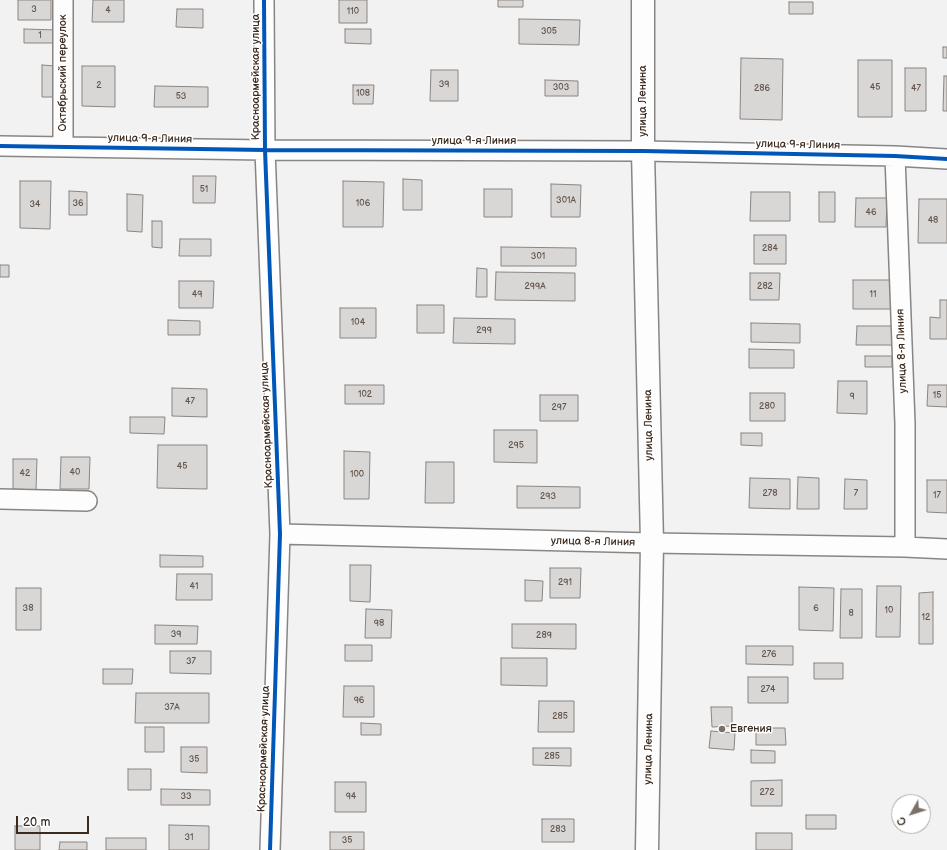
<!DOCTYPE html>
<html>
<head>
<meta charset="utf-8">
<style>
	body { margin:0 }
	#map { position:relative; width:947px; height:850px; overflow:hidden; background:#f3f2f2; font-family:"Balsamiq Sans",sans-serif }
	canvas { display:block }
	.north { position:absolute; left:891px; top:794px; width:40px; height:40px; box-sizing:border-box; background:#fff; border:1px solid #b1aaa5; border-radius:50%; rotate:231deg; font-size:11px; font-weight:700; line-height:16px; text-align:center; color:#3b2a1e }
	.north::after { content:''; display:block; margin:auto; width:14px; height:18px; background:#7b7068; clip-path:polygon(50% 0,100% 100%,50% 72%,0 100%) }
	.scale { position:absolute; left:16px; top:816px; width:73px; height:18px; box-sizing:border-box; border:2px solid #3b2a1e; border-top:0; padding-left:5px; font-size:12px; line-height:14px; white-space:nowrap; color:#3b2a1e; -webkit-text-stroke:3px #fff; paint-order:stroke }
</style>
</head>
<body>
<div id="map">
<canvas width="947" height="850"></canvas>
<div class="north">С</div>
<div class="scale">20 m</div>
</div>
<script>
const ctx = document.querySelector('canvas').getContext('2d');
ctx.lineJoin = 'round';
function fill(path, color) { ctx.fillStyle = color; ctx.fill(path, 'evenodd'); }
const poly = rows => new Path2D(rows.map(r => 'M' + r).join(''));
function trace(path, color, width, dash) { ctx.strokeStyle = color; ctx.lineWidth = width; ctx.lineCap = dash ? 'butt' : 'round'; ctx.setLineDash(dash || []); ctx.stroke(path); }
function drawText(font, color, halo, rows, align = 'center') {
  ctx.font = font + ' "Balsamiq Sans",sans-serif'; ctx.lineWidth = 3; ctx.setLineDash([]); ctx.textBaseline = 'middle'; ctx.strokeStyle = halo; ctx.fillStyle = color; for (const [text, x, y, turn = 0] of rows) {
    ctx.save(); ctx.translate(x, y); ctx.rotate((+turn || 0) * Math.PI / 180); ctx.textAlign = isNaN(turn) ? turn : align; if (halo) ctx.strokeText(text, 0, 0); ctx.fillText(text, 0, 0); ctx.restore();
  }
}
const building = poly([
	[18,0,51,0,51,20,18,20,18,0],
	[93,0,124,0,124,22,92,22,93,0],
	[339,0,367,0,367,23,339,23,339,0],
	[498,0,523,0,523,7,498,7,498,0],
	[789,2,813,2,813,14,789,14,789,2],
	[177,9,203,9,203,28,176,27,177,9],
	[519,19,580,20,579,45,519,44,519,19],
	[24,29,57,30,57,43,24,43,24,29],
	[345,29,371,29,371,44,345,43,345,29],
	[943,47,947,47,947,58,943,58,943,47],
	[741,58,783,59,782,120,740,119,741,58],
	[858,60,892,60,892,117,858,117,858,60],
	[42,65,55,66,55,97,42,97,42,65],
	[82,66,115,66,115,107,82,106,82,66],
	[905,68,926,68,926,111,905,111,905,68],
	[431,70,458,70,458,101,430,101,431,70],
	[944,76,947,76,947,111,943,111,944,76],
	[545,80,578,81,578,96,545,96,545,80],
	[353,85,374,85,373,104,353,104,353,85],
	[155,86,208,87,208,107,154,107,155,86],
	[193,176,216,176,215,203,193,203,193,176],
	[403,179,422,180,422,210,403,210,403,179],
	[20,181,51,181,50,229,20,228,20,181],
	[343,181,384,182,383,227,343,227,343,181],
	[551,184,581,185,580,217,551,217,551,184],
	[484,189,512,189,512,217,484,217,484,189],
	[69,191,87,192,87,215,69,215,69,191],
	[751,192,790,192,790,221,750,221,751,192],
	[819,192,835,192,835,222,819,222,819,192],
	[127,194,143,195,142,232,127,231,127,194],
	[856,198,887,198,886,227,855,227,856,198],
	[919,199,947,199,947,243,918,243,919,199],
	[152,221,162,221,162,248,152,247,152,221],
	[754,235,786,235,786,264,754,264,754,235],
	[180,239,211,239,211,256,179,256,180,239],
	[501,247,576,248,576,266,501,266,501,247],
	[0,265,9,265,9,277,0,277,0,265],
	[477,268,487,269,487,297,476,297,477,268],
	[496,272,575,273,575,301,495,300,496,272],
	[750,273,780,273,779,300,750,300,750,273],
	[853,280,893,280,893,309,853,309,853,280],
	[179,281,214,281,213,308,179,308,179,281],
	[940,300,947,300,947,339,930,339,930,317,940,318,940,300],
	[417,305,444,305,444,333,417,333,417,305],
	[340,308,376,308,376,338,340,338,340,308],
	[454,318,515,319,515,344,453,343,454,318],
	[168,320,200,321,200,335,168,335,168,320],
	[751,323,800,324,800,343,751,342,751,323],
	[857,326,893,326,893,345,856,345,857,326],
	[749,349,794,350,794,368,749,368,749,349],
	[865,356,892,356,892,367,865,367,865,356],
	[838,381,867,381,867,414,837,413,838,381],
	[345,385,384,385,384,404,345,404,345,385],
	[928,385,947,385,947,407,927,406,928,385],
	[172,388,207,389,207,417,172,416,172,388],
	[750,393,785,393,785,421,750,421,750,393],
	[540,395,578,395,578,421,540,421,540,395],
	[130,417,165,417,164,434,130,433,130,417],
	[494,430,537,430,537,463,494,462,494,430],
	[741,433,762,433,762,446,741,445,741,433],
	[158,445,207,445,207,489,157,488,158,445],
	[344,451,370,452,369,499,344,499,344,451],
	[61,457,90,457,89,489,60,489,61,457],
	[13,459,37,459,36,490,13,489,13,459],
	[426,462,454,462,454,503,425,503,426,462],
	[798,477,819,478,819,509,797,509,798,477],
	[750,478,790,479,790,509,749,508,750,478],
	[845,479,867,480,867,509,844,509,845,479],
	[927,480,947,480,947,513,927,512,927,480],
	[517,486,580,487,580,508,517,508,517,486],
	[160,555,203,556,203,567,160,567,160,555],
	[350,565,371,565,370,602,350,601,350,565],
	[550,568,581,568,580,598,550,598,550,568],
	[177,574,212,574,212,600,176,600,177,574],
	[525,580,543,581,542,601,525,601,525,580],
	[877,586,901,586,900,637,876,637,877,586],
	[799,587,834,588,833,631,799,630,799,587],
	[16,588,41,588,41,630,16,630,16,588],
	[841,589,862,589,862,638,840,638,841,589],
	[933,592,933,644,919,644,919,593,933,592],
	[366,609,392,610,391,638,365,638,366,609],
	[512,624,576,624,576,649,512,648,512,624],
	[155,625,198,626,197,644,155,644,155,625],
	[345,645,372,645,372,661,345,661,345,645],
	[746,646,793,646,793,665,746,664,746,646],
	[170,651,211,651,211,674,170,673,170,651],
	[501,658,547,658,547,686,501,685,501,658],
	[814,663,843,663,843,679,814,679,814,663],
	[103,669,133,669,132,684,103,684,103,669],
	[748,677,788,677,788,703,748,703,748,677],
	[344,686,374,686,374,717,343,717,344,686],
	[136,693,209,693,209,723,135,723,136,693],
	[539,701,574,701,574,732,538,732,539,701],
	[711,707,732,707,732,726,712,727,711,707],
	[361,723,381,724,381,735,361,735,361,723],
	[145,727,164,727,164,752,145,752,145,727],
	[756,728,785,728,786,745,756,745,756,728],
	[711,731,735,733,734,750,709,748,711,731],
	[181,747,207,747,207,773,181,772,181,747],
	[533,748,571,748,571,766,533,765,533,748],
	[751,750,775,751,775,763,751,763,751,750],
	[128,769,151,769,151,790,128,790,128,769],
	[782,780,782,806,751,806,751,781,782,780],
	[335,782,366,782,366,812,335,812,335,782],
	[161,789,210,790,210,805,161,805,161,789],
	[806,815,836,815,836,829,806,829,806,815],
	[542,819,574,819,574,842,542,842,542,819],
	[169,825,209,826,209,850,169,850,169,825],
	[15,826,40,826,40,850,15,850,15,826],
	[330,832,364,832,364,850,330,850,330,832],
	[756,833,792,833,792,850,756,850,756,833],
	[106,838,146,838,146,850,106,850,106,838],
	[60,842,87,842,87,850,59,850,60,842]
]);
fill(building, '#d9d7d6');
trace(building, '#898582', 1);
const minor = poly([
	[63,0,63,146],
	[264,0,265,150,280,534,270,850],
	[0,146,265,150,643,151,895,156,947,159],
	[895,156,905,424,905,547],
	[0,499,87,501],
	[280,534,652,543,905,547,947,549]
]);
const secondary = poly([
	[643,0,643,151,652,543,647,850]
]);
trace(minor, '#898582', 22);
trace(secondary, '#898582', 25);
trace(minor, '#fdfdfd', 19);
trace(secondary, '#fdfdfd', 22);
trace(poly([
	[264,0,265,150,280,534,270,850],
	[0,146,265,150,643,151,895,156,947,159]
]), '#0057b8', 4);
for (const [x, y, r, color] of [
	[722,729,4,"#7b7068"]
]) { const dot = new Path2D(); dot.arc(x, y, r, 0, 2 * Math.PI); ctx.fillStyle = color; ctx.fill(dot); trace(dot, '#fff', 1.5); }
drawText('9px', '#62554c', null, [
	["3",34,10],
	["4",108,11],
	["110",353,12],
	["305",549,32],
	["1",40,36],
	["39",444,85],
	["2",99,86],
	["303",561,88],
	["45",875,88],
	["286",762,89],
	["47",916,89],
	["108",363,94],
	["53",181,97],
	["51",204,190],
	["301А",566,201],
	["36",78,204],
	["106",363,204],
	["34",35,205],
	["46",871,213],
	["48",933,221],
	["284",770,249],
	["301",538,257],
	["299А",535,287],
	["282",765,287],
	["49",197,295],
	["11",873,295],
	["104",358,323],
	["299",484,331],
	["102",365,395],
	["15",937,396],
	["9",852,397],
	["47",190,402],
	["280",767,407],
	["297",559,408],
	["295",516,446],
	["45",182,467],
	["40",75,473],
	["42",25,474],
	["100",357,475],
	["278",770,494],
	["7",856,494],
	["17",937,496],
	["293",548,497],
	["291",565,583],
	["41",194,587],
	["38",28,609],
	["6",816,609],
	["10",889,611],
	["8",851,614],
	["12",926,618],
	["98",379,624],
	["39",176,635],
	["289",544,636],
	["276",769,655],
	["37",191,662],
	["274",768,690],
	["96",359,701],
	["37А",172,708],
	["285",560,717],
	["285",552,757],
	["35",194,760],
	["272",767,793],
	["33",186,797],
	["94",351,797],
	["283",558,830],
	["31",189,838],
	["35",347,841]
]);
drawText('11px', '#3b2a1e', '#fff', [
	["Октябрьский переулок",63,73,-90],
	["Красноармейская улица",256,77,-90],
	["улица Ленина",643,101,-90],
	["улица 9-я Линия",150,139,1],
	["улица 9-я Линия",474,141],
	["улица 9-я Линия",798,145,1],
	["улица 8-я Линия",902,351,-92],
	["Красноармейская улица",267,425,-92],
	["улица Ленина",649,425,-91],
	["улица 8-я Линия",593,542,1],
	["Красноармейская улица",264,749,-88],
	["улица Ленина",649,749,-89]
]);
drawText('11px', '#3b2a1e', '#fff', [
	["Евгения",730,729]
], 'left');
</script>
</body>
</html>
